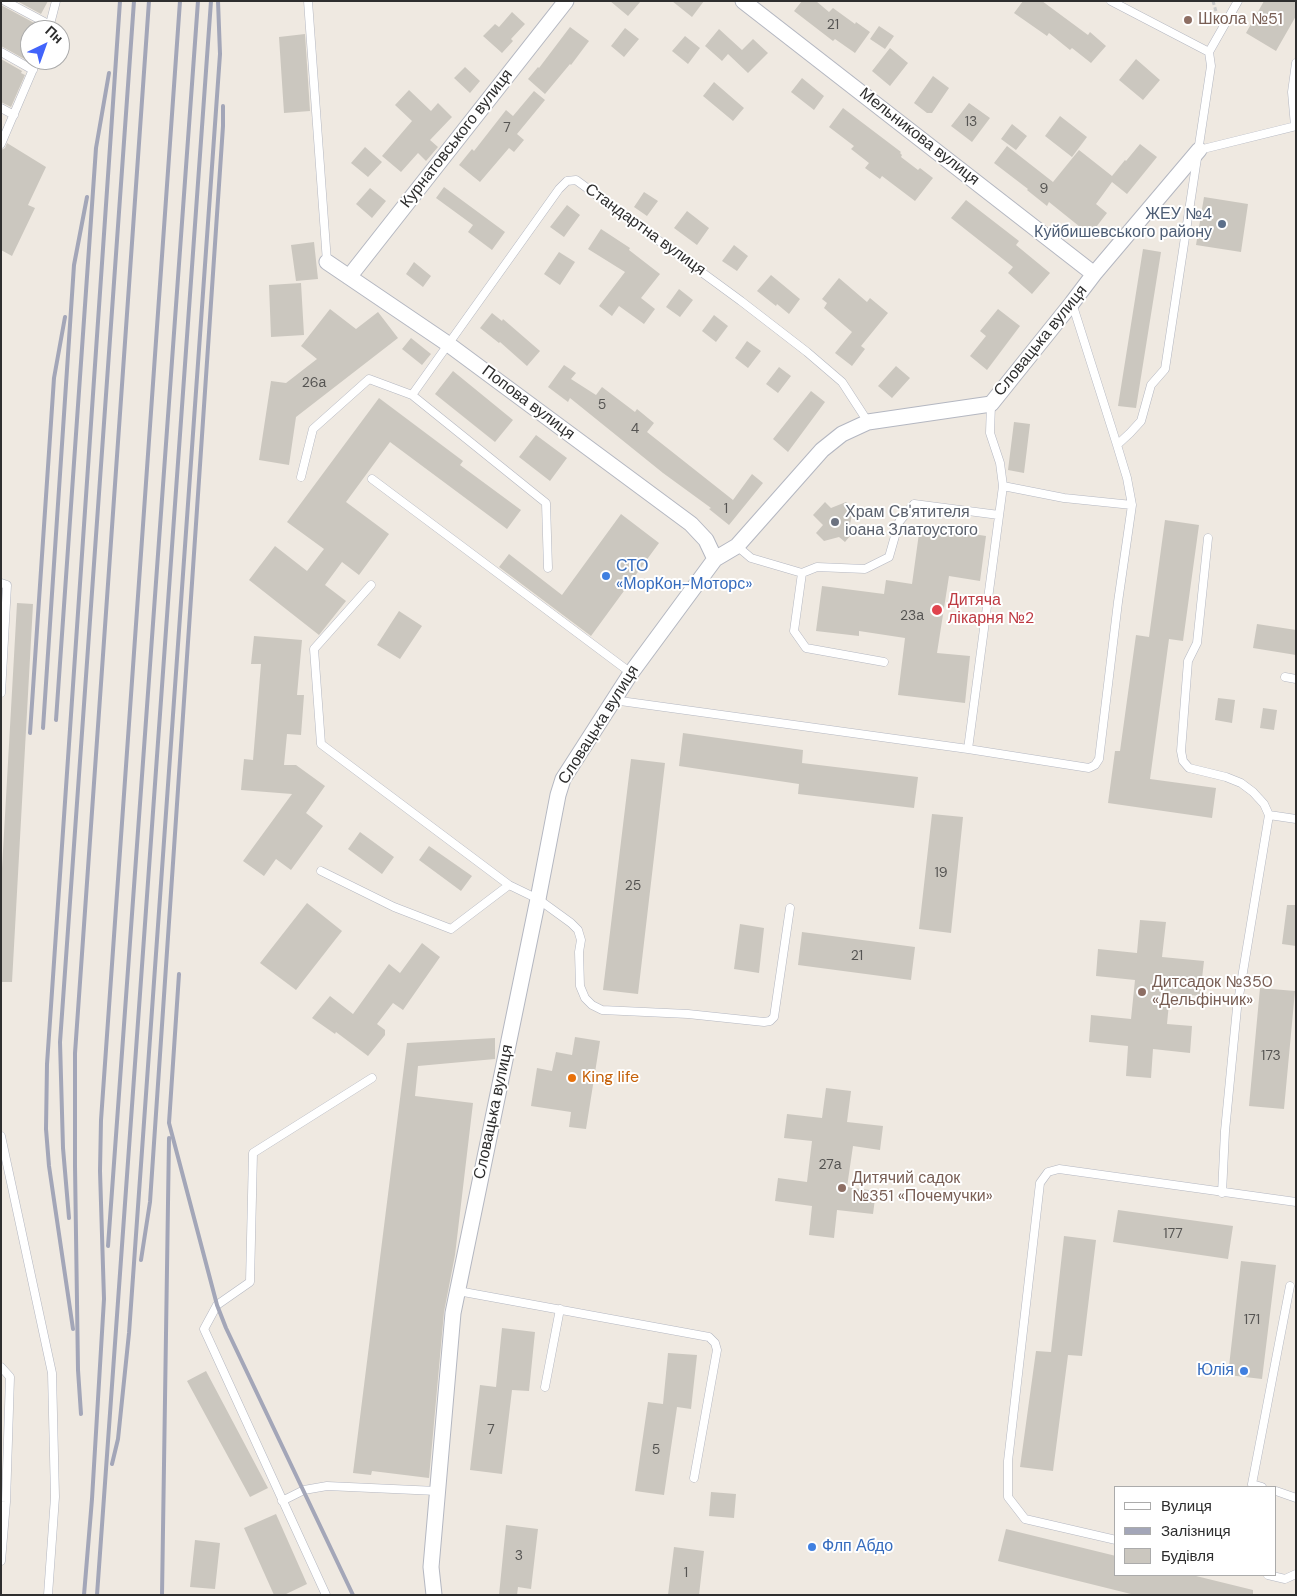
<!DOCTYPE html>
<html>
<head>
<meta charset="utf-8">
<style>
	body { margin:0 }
	#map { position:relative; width:1297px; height:1596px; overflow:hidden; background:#efe9e1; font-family:"DM Sans",sans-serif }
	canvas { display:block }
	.frame { position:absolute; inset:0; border:2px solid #2e2e2e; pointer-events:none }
	.legend { position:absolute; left:1114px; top:1486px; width:162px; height:90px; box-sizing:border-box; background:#fff; border:1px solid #ababab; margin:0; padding:6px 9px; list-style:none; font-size:15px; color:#2e2e2e }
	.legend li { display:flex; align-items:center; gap:10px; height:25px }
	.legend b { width:25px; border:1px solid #ababab }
	.north { position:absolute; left:20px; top:20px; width:50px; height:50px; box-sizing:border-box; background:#fff; border:1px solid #ababab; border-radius:50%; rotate:42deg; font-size:14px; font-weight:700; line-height:20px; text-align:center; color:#2e2e2e }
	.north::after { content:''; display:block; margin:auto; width:18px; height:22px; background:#4264fb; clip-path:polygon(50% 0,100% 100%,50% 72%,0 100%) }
</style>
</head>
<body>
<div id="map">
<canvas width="1297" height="1596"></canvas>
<div class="frame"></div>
<ul class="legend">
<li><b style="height:6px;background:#fff"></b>Вулиця</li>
<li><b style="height:6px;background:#a3a6b8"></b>Залізниця</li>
<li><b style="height:14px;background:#cbc7bf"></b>Будівля</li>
</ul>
<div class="north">Пн</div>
</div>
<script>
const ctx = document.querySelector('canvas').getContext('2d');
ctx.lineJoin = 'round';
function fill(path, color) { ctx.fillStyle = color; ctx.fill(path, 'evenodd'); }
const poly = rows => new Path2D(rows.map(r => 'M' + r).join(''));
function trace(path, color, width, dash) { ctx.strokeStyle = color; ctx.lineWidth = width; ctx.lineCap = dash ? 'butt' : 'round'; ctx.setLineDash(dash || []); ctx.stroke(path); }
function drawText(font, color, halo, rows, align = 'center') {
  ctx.font = font + ' "DM Sans",sans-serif'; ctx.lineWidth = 4; ctx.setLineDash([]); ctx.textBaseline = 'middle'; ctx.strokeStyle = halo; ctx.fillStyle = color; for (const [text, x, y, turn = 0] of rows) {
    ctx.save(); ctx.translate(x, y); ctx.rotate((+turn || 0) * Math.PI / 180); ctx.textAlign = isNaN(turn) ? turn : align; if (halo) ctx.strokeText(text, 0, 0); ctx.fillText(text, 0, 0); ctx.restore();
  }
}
fill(poly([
	[17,1,48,1,41,14],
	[610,1,641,1,628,16],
	[672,1,704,1,692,17],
	[802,1,816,1,829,12,833,8,855,24,856,22,870,32,855,53,835,39,833,41,794,11],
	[1023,1,1042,1,1088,35,1090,32,1106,46,1091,63,1072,48,1070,50,1049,33,1047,36,1014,13],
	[1264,1,1296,1,1296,16,1276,51,1246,33],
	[1,5,36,24,32,30,30,30,30,56,28,61,1,46],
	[512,12,525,24,511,39,513,41,502,53,483,36,495,24,499,27],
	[879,26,894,36,885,49,870,39],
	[570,27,589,41,571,65,570,64,545,94,528,79,538,67,539,68],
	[625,28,639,39,624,57,611,46],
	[719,29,742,50,753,39,768,53,748,73,728,54,722,61,705,46],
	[305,34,310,111,284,113,279,37],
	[685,36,700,48,688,64,672,51],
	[890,48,908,63,890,86,872,71],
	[1,59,22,71,21,73,25,75,11,107,1,102],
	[1136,59,1160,80,1143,100,1119,80],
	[465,67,480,81,470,93,454,78],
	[933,76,949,88,932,113,927,113,914,103],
	[802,78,824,96,814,110,791,92],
	[714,82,744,108,733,121,703,96],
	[409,90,431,111,438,103,452,117,430,140,438,147,426,161,418,153,401,172,382,156,412,121,395,105],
	[534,91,545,100,517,134,524,140,514,152,509,148,480,182,459,165,472,149,474,151,506,110,513,116],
	[969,103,990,118,972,142,951,126],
	[843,108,901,152,900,153,902,155,901,157,918,170,920,168,933,178,915,201,882,176,880,179,865,168,869,163,851,149,854,146,829,127],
	[1060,116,1087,137,1072,157,1045,136],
	[1012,124,1027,136,1016,150,1001,139],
	[7,143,46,167,28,205,35,208,12,256,1,250,1,150,5,148],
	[1140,144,1157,157,1127,194,1112,182,1096,204,1107,213,1090,235,1049,202,1047,206,1027,190,1028,189,994,163,1007,146,1053,182,1079,150,1112,176,1125,160,1126,161],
	[365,147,382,162,368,177,351,163],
	[444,187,505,232,492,250,468,232,473,225,436,198],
	[370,188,386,201,372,218,356,204],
	[644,192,658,201,647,216,634,207],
	[1204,197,1248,204,1241,252,1196,245],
	[966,200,1019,241,1016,245,1050,273,1032,294,1008,273,1013,267,951,218],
	[567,205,580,215,564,237,550,227],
	[687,211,709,228,697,245,674,228],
	[601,229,630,248,629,250,660,274,641,298,655,309,644,324,619,306,612,316,599,306,625,272,588,249],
	[314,242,318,279,296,281,291,245],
	[734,245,748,256,737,271,722,261],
	[1143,249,1161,252,1136,408,1118,406],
	[559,252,575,262,560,285,544,274],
	[414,262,431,276,423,287,406,274],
	[771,275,800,299,789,314,777,304,776,306,757,291],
	[839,278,867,302,870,298,888,313,861,346,865,349,852,366,835,353,852,332,824,308,827,303,822,299],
	[301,283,304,335,271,337,269,285],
	[679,289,693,300,680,317,666,307],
	[330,309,356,329,378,312,398,338,296,417,289,465,259,460,271,381,286,383,317,359,301,346],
	[998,309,1020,326,987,370,970,356,986,336,980,331],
	[492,313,502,321,503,319,540,351,527,366,500,342,499,343,480,328],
	[714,315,728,326,716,342,702,331],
	[411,338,431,354,422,365,402,349],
	[747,341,761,351,748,368,735,358],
	[564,365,576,373,571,379,596,395,602,387,635,412,637,409,654,423,647,432,733,500,752,474,763,483,729,525,709,509,711,508,663,473,570,398,568,402,548,387],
	[896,366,910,378,892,398,878,386],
	[779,367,791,376,778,393,766,384],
	[453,371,513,420,495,442,435,394],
	[811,391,825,402,788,452,773,439],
	[379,398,463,461,460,465,521,510,507,529,390,442,346,502,389,534,359,575,342,562,325,585,346,601,319,635,249,580,275,546,307,571,324,549,287,522],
	[1014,422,1030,424,1024,473,1008,470],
	[536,435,567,458,550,481,519,457],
	[825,502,831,508,846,502,853,509,850,524,856,529,845,542,839,537,824,541,816,533,823,525,813,515],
	[621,514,659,543,591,636,499,567,509,554,562,595],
	[1165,520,1199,525,1183,641,1169,639,1150,779,1216,788,1212,818,1108,803,1115,751,1120,751,1136,635,1149,637],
	[920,526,986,536,980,581,949,576,937,653,970,656,965,703,898,695,905,638,859,631,859,636,816,631,822,586,884,594,886,580,912,584],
	[17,603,33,604,12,982,1,982,1,886],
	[399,611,422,626,400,659,377,645],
	[1257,624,1296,630,1296,655,1253,648],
	[254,636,302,640,297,695,304,695,301,735,287,734,284,765,296,765,325,786,306,813,323,826,291,870,276,859,264,876,243,861,292,794,241,790,244,759,253,760,261,664,251,664],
	[1218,698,1235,700,1232,723,1215,720],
	[1263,708,1277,710,1274,730,1260,728],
	[683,733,803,750,802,763,918,777,914,808,798,794,799,784,679,766],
	[631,759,665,763,638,994,603,990],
	[932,814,963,817,951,933,919,929],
	[360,832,394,857,382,874,348,849],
	[429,846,472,876,461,891,419,860],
	[307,903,342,931,296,990,260,963],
	[1287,905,1296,905,1296,946,1282,944],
	[1140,920,1166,922,1162,957,1204,961,1200,996,1170,993,1167,1024,1192,1026,1190,1053,1153,1049,1151,1078,1126,1076,1128,1046,1089,1042,1091,1015,1131,1019,1135,980,1096,976,1098,949,1137,953],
	[740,924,764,928,759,973,734,969],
	[802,932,915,947,911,980,798,965],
	[422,943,440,957,403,1010,393,1003,377,1024,385,1030,385,1035,368,1056,336,1032,335,1034,312,1018,330,996,353,1014,389,964,400,973],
	[1260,988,1295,991,1284,1109,1249,1106],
	[575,1037,600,1041,586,1129,569,1127,571,1112,531,1106,537,1068,552,1071,556,1052,572,1055],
	[495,1038,495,1059,418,1066,415,1096,473,1103,455,1255,444,1312,429,1478,372,1471,371,1475,353,1473,407,1043],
	[826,1088,851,1091,847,1122,883,1126,880,1150,853,1146,847,1187,876,1191,873,1214,837,1210,834,1238,809,1235,812,1206,775,1201,778,1178,807,1182,812,1141,784,1138,787,1114,822,1118],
	[1118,1210,1233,1226,1228,1259,1113,1242],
	[1064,1236,1096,1240,1082,1356,1068,1355,1053,1471,1020,1467,1036,1351,1051,1352],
	[1241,1261,1276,1265,1262,1379,1228,1375],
	[502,1328,535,1332,529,1391,512,1390,502,1474,470,1470,480,1385,496,1387],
	[668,1353,697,1355,691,1409,677,1407,664,1495,635,1491,648,1402,663,1404],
	[206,1371,268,1488,250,1497,187,1381],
	[711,1492,736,1494,734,1518,709,1516],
	[276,1514,307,1584,284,1595,274,1595,244,1528],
	[506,1525,538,1529,531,1589,518,1587,517,1595,499,1595],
	[1006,1529,1116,1556,1116,1575,1192,1575,1253,1590,1253,1595,1135,1595,998,1561],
	[195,1540,220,1543,215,1589,190,1587],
	[674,1547,704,1551,699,1595,668,1595]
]), '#cbc7bf');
const service = poly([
	[5,1,50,25],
	[308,1,327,262],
	[49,28,56,1],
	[1,52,33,70],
	[1209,52,1238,1],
	[1,108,14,115],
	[1295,126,1292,92,1296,63],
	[1,144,37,60],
	[1199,150,1296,126],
	[1072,303,1117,445],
	[301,477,313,429,369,379,412,395],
	[372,479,631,673],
	[1003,486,1064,498,1132,505,1127,478,1117,445,1130,433,1141,421,1151,385,1165,369,1211,66,1209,52,1111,1],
	[1208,538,1197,643,1188,661,1181,751,1183,761,1189,768,1226,777,1241,783,1253,792,1264,804,1269,815,1296,819],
	[737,546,751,558,802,573,794,631,806,648,884,662],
	[548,568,546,503,412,395,559,189,567,181,576,180,741,301,807,352,842,382,868,422],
	[802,573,817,567,865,569,889,557,899,522,914,504,999,515],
	[1,583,7,585,1,693],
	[371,585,314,649,321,744,509,885,538,899,571,923,578,930,581,940,579,952,580,986,585,998,592,1005,602,1010,688,1014,764,1022,770,1021,774,1017,790,908],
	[1285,677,1296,679],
	[613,700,968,749,1089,768,1095,765,1099,759,1118,602,1132,505],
	[968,749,1003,486,1000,463,990,433,991,404],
	[321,871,394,907,451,929,509,885],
	[1,1136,52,1373,55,1497,48,1595],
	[1222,1193,1225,1131,1237,1008,1269,815],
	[458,1291,709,1337,715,1343,717,1350,694,1478],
	[1,1367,10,1377,6,1502,1,1561],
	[545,1387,560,1309],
	[1262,1487,1252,1484,1290,1286],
	[1276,1491,1296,1498],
	[282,1501,304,1490,327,1486,437,1491],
	[1116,1540,1025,1519,1008,1497,1008,1461,1040,1183,1048,1172,1059,1169,1296,1202],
	[1268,1575,1285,1579,1296,1574],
	[326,1595,204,1329,217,1305,250,1282,253,1153,372,1078]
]);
const minor = poly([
	[743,1,1094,274],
	[327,262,448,344,691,524,706,540,715,559],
	[349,277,566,1],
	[434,1595,431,1567,453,1313,538,899,558,795,563,779,631,673,715,559,737,546,822,450,842,434,868,422,991,404,1072,303,1094,274,1199,150]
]);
trace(service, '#b4b7c1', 9);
trace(minor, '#b4b7c1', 17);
trace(poly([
	[1213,1,1217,15]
]), '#c9c9c9', 3, [4, 2.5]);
trace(service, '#fff', 8);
trace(minor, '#fff', 15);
trace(poly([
	[56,720,96,148,109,73],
	[43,728,74,265,87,197],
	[30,733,54,378,65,317],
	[179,974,169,1123,217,1305,226,1328,353,1595],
	[69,1218,63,1148,60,1042,134,1],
	[108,1246,198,1],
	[141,1260,150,1202,223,126,223,106],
	[73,1329,49,1166,46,1129,47,1064,120,1],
	[81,1414,78,1370,75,1166,75,1053,149,1],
	[112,1464,118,1439,129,1333,220,54,218,1],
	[84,1595,92,1499,104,1299,100,1171,101,1120,180,1],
	[97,1595,211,1],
	[162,1595,169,1138]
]), '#a3a6b8', 4);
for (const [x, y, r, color] of [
	[1188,20,5,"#8d6e63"],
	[1222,224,5,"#5c6f8a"],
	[835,522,5,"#6b7280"],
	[606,576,5,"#3f7fe0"],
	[937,610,6,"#e0444e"],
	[1142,992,5,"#8d6e63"],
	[572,1078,5,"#e8710a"],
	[842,1188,5,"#8d6e63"],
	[1244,1371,5,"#3f7fe0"],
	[812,1547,5,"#3f7fe0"]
]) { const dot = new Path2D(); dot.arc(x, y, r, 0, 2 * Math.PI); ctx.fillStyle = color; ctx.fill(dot); trace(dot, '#fff', 2); }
drawText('14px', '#555452', null, [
	["21",833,25],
	["13",971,122],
	["7",507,128],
	["9",1044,189],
	["26а",314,383],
	["5",602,405],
	["4",635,429],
	["1",726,509],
	["23а",912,616],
	["19",941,873],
	["25",633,886],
	["21",857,956],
	["173",1271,1056],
	["27а",830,1165],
	["177",1173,1234],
	["171",1252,1320],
	["7",491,1430],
	["5",656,1450],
	["3",519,1556],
	["1",686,1573]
]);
drawText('16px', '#785e54', '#fff', [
	["Школа №51",1198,20],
	["Дитсадок №350",1152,983],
	["«Дельфінчик»",1152,1001],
	["Дитячий садок",852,1179],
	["№351 «Почемучки»",852,1197]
], 'left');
drawText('16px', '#2e2e2e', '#fff', [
	["Мельникова вулиця",919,137,38],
	["Курнатовського вулиця",457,139,-52],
	["Стандартна вулиця",645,230,36],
	["Словацька вулиця",1041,341,-51],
	["Попова вулиця",528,403,37],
	["Словацька вулиця",599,725,-58],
	["Словацька вулиця",494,1112,-78]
]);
drawText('16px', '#4e5e75', '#fff', [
	["ЖЕУ №4",1212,215],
	["Куйбишевського району",1212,233]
], 'right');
drawText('16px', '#5b616d', '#fff', [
	["Храм Св'ятителя",845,513],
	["іоана Златоустого",845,531]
], 'left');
drawText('16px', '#366cbe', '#fff', [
	["СТО",616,567],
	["«МорКон-Моторс»",616,585],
	["Юлія",1234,1371,"right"],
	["Флп Абдо",822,1547]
], 'left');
drawText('16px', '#be3a42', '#fff', [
	["Дитяча",948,601],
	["лікарня №2",948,619]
], 'left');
drawText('16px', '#c56008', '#fff', [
	["King life",582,1078]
], 'left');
</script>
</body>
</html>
